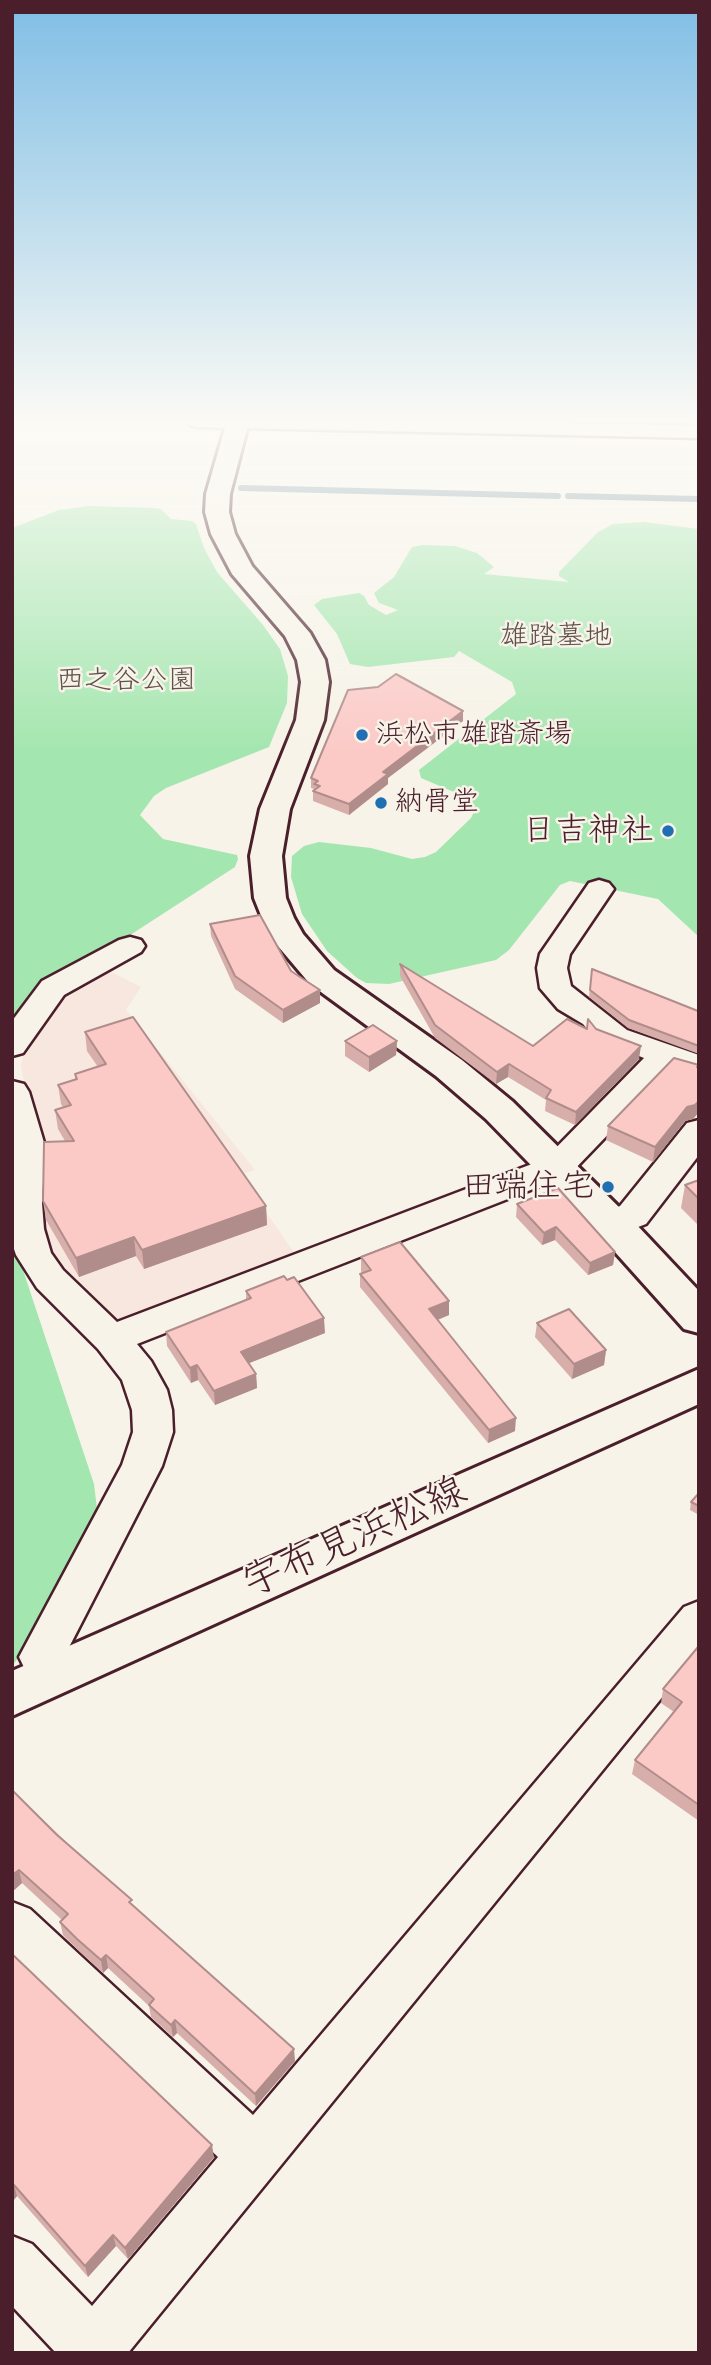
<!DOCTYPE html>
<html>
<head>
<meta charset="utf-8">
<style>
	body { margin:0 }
	#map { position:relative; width:711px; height:2365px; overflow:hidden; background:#f7f3e8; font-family:Caveat,sans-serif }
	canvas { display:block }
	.frame { position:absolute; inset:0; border:14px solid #4a1f2b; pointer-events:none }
</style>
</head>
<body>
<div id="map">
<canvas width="711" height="2365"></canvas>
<div class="frame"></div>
</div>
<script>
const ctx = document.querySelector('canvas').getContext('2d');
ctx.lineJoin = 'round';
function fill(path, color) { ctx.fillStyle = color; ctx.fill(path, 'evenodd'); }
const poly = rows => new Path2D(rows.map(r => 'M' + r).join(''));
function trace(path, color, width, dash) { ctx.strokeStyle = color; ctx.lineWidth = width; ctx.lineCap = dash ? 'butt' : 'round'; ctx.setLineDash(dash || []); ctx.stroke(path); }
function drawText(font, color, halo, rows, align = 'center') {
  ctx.font = font + ' Caveat,"Klee One",sans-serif'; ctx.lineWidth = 5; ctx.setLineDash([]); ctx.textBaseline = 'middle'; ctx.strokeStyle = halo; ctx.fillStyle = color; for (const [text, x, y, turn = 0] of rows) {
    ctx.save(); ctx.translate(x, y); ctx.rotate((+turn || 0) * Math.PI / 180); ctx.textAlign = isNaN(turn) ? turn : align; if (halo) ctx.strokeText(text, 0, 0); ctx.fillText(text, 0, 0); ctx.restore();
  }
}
fill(poly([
	[105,969,141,987,126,1010,255,1170,240,1175,298,1258,119,1326,64,1272,49,1250,41,1226,41,1134,24,1082,21,1066,24,1051,64,993]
]), '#f8e7de');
fill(poly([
	[89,506,154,508,161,509,171,519,192,521,196,524,204,548,217,572,263,625,280,649,288,676,287,703,269,747,166,788,154,796,140,815,163,839,237,855,238,859,235,867,121,941,12,1023,12,528,59,510],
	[644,522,699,529,699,937,658,899,570,881,560,885,509,950,496,960,389,984,366,983,357,978,327,951,302,914,291,877,292,856,304,846,319,842,371,848,412,859,425,857,436,852,471,818,475,810,472,802,461,795,421,778,419,770,516,694,512,682,459,651,454,657,368,667,350,664,337,634,314,605,322,599,359,593,364,596,369,605,386,615,398,610,379,603,374,593,394,577,412,547,422,545,455,546,477,553,494,567,484,574,569,582,559,576,559,572,598,532,613,524],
	[12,1237,94,1484,97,1509,88,1535,26,1648,12,1666]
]), '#a4e6af');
trace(poly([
	[241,488,558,496],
	[568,496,699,499]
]), '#6b8798', 6);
const street = poly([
	[187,421,469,421,699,426,699,438,197,427,190,425,187,421],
	[599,880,609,883,614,889,570,954,567,968,571,986,627,1030,699,1055,699,1077,671,1069,569,1175,137,1344,151,1361,167,1390,172,1410,173,1432,162,1466,64,1657,73,1676,67,1690,51,1696,35,1690,19,1657,122,1465,133,1432,132,1410,122,1380,98,1349,37,1288,16,1255,12,1243,12,1081,24,1084,29,1092,45,1146,42,1203,44,1229,51,1253,63,1270,117,1322,545,1159,644,1058,596,1039,583,1024,558,1009,540,988,537,968,540,954,589,883,599,880],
	[130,937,141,940,145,946,141,952,64,995,23,1053,12,1056,12,1021,42,981,119,940,130,937],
	[699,1120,699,1155,646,1224,612,1237,599,1233,594,1224,599,1215,620,1206,687,1123,699,1120],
	[699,1601,699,1652,128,2353,56,2353,12,2306,12,2236,32,2244,92,2306,218,2157,12,1960,12,1902,30,1909,253,2115,684,1607,699,1601]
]);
const secondary = poly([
	[227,421,249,421,230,494,229,512,235,534,252,566,310,633,325,660,329,682,324,720,290,809,282,856,286,898,294,918,303,934,334,970,462,1060,512,1101,634,1222,699,1291,699,1333,684,1329,606,1242,486,1119,436,1076,310,984,277,945,262,918,254,898,250,856,260,809,296,720,301,682,297,660,285,636,232,574,211,534,205,512,206,494,227,421],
	[699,1369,699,1404,12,1716,12,1671,699,1369]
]);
trace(street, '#4a1f2b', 5);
trace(secondary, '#4a1f2b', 6);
fill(street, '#f7f3e8');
fill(secondary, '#f7f3e8');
fill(poly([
	[463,711,463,721,388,778,388,784,349,815,313,801,313,791,314,789,311,788,311,778],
	[210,924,291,971,320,1003,283,1023,235,989,211,936],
	[400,964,533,1046,587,1029,596,1029,639,1059,575,1125,545,1111,546,1100,508,1077,496,1084,435,1038,400,976],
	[592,969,698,1011,699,1010,699,1054,628,1028,589,997],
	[85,1032,266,1206,267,1225,144,1269,136,1256,79,1277,46,1220,43,1201,65,1141,58,1129,55,1110,63,1107,61,1104,58,1085,75,1079,75,1074,98,1067,87,1051],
	[345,1041,397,1041,396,1055,369,1072,345,1056],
	[699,1065,699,1112,693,1119,685,1121,653,1162,606,1140,608,1126],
	[699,1180,699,1226,681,1208,685,1185],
	[517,1204,615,1252,613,1265,588,1275,555,1240,542,1245,516,1217],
	[361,1257,449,1301,449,1315,438,1320,515,1431,488,1443,360,1287,360,1274,362,1273,361,1271],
	[246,1291,325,1333,249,1363,256,1374,257,1388,215,1405,198,1380,191,1383,167,1346,166,1332,246,1300],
	[537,1323,606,1350,604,1365,572,1379,535,1337],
	[699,1493,699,1515,690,1510,691,1502],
	[699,1647,699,1821,632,1774,635,1760,674,1712,661,1703,663,1689],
	[12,1790,295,2061,256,2106,177,2033,173,2037,151,2017,149,2006,108,1968,103,1973,80,1952,63,1935,60,1922,62,1920,22,1883,12,1892],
	[12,1954,214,2157,128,2259,116,2246,88,2277,17,2196,13,2201,12,2200]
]), '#d8aeab');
fill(poly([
	[463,711,463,721,388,778,388,784,349,815,349,804,383,772],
	[320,990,320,1003,283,1023,283,1010],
	[397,1041,396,1055,369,1072,369,1057],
	[641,1046,639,1059,575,1125,576,1112],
	[509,1064,508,1077,496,1084,497,1072],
	[699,1101,699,1112,693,1119,685,1121,653,1162,655,1147,687,1107],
	[266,1206,267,1225,144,1269,142,1250],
	[556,1227,555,1240,542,1245,544,1233],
	[134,1237,136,1256,79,1277,76,1258],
	[615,1252,613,1265,588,1275,590,1263],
	[449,1301,449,1315,429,1323,429,1309],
	[324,1318,325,1333,242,1366,241,1352],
	[606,1350,604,1365,572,1379,574,1364],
	[197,1365,198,1380,191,1383,190,1368],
	[256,1374,257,1388,215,1405,214,1391],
	[516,1418,515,1431,488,1443,489,1430],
	[19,1870,22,1883,12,1892,12,1875],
	[106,1955,108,1968,103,1973,101,1960],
	[175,2020,177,2033,173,2037,171,2025],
	[294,2049,295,2061,256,2106,255,2094],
	[212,2145,214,2157,128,2259,125,2248],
	[14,2185,17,2196,13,2201,12,2186],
	[113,2235,116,2246,88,2277,85,2266]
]), '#b08d8b');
const building = poly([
	[396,674,463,711,383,772,388,774,349,804,313,791,320,786,314,784,318,781,311,778,348,690,378,687,396,674],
	[260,915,291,971,320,990,283,1010,235,976,210,924,260,915],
	[400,964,533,1046,567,1019,587,1029,588,1019,596,1029,641,1046,576,1112,546,1098,551,1090,509,1064,497,1072,435,1025,400,964],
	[592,969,698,1011,699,1010,699,1046,629,1020,590,990,592,969],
	[133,1017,266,1206,142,1250,134,1237,76,1258,43,1201,44,1142,74,1141,55,1110,71,1105,58,1085,77,1079,75,1074,106,1064,85,1032,133,1017],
	[373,1025,397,1041,369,1057,345,1041,373,1025],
	[674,1058,699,1065,697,1067,699,1067,699,1101,695,1105,687,1107,655,1147,608,1126,674,1058],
	[699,1180,699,1199,685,1185,699,1180],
	[558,1188,615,1252,590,1263,556,1227,544,1233,517,1204,558,1188],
	[400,1242,449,1301,429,1309,516,1418,489,1430,360,1274,371,1270,361,1257,400,1242],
	[284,1276,287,1280,294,1277,324,1318,241,1352,256,1374,214,1391,197,1365,190,1368,166,1332,251,1298,246,1291,284,1276],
	[569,1309,606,1350,574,1364,537,1323,569,1309],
	[699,1493,699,1506,691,1502,699,1493],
	[698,1647,699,1647,699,1805,635,1760,682,1702,663,1689,698,1647],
	[12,1790,57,1835,132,1900,129,1902,294,2049,255,2094,175,2020,171,2025,149,2005,154,1999,106,1955,101,1960,77,1939,60,1922,68,1914,19,1870,12,1875,12,1790],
	[12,1954,212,2145,125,2248,113,2235,85,2266,14,2185,12,2186,12,1954]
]);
fill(building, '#fbcac7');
trace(building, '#b08d8b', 2);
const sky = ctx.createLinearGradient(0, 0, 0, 752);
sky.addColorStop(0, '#7fbee5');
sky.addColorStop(0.56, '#fbfaf5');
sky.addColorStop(1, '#fbfaf500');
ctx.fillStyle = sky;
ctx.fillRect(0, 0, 711, 752);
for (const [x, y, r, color] of [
	[362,735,7,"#1f6fb2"],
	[381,803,7,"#1f6fb2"],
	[668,831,7,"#1f6fb2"],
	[608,1187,7,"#1f6fb2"]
]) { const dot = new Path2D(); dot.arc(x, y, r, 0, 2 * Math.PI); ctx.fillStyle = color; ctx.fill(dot); trace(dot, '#f7f3e8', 2.5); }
drawText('28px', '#60514c', '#f7f3e8', [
	["雄踏墓地",556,637],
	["西之谷公園",126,681]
]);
drawText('28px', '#4a1f2b', '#f7f3e8', [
	["浜松市雄踏斎場",376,735],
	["納骨堂",395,803]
], 'left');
drawText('33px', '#4a1f2b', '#f7f3e8', [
	["日吉神社",654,831],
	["田端住宅",594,1187]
], 'right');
drawText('40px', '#4a1f2b', '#f7f3e8', [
	["宇布見浜松線",355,1538,-24]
]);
</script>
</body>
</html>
